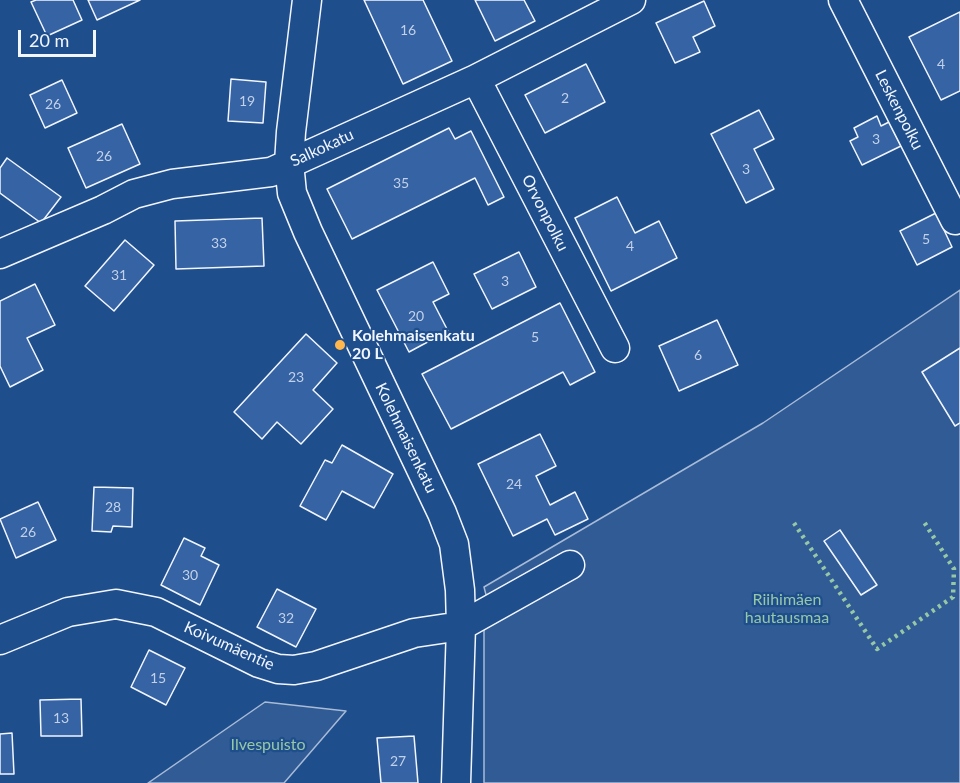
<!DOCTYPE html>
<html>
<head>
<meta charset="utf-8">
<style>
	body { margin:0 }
	#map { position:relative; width:960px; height:783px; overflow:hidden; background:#1f4e8c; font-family:Lato,sans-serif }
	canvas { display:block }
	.scale { position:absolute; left:18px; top:30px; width:78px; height:27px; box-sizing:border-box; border:3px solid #f2f6ff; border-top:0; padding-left:8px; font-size:18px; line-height:21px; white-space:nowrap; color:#f2f6ff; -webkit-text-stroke:4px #1f4e8c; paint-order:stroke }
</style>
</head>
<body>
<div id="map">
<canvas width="960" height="783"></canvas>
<div class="scale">20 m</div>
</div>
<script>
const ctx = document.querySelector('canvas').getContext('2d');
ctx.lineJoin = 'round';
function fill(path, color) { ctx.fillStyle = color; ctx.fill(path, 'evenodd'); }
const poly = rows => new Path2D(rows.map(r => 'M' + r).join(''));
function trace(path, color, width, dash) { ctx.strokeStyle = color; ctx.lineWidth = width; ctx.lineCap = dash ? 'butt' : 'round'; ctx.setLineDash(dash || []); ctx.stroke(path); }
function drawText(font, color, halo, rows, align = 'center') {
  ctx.font = font + ' Lato,sans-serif'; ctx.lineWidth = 4.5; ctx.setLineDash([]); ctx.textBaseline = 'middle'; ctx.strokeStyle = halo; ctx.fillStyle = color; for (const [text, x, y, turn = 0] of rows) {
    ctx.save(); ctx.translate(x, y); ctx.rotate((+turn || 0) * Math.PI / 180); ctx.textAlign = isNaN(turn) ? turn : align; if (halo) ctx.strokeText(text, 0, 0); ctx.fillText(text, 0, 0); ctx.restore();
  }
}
const built = poly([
	[960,290,960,783,484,783,484,623,493,622,484,587,763,423,960,290],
	[265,702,346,711,284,783,148,783,265,702]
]);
fill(built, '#305b95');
trace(built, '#a8bbd7', 1.5);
const building = poly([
	[36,0,73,0,82,20,47,36,31,2,36,0],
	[88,0,140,0,97,20,88,0],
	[364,0,423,0,452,61,403,84,364,0],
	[475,0,524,0,535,21,495,41,475,0],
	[704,1,715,26,693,37,700,52,675,63,656,23,704,1],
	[960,12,960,91,941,100,909,37,960,12],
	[586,64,605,102,545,133,525,95,586,64],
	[231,79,266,82,263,123,228,121,231,79],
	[62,80,77,113,45,128,30,95,62,80],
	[759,110,774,139,754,149,774,189,746,203,711,134,759,110],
	[877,116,881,126,889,122,901,146,862,165,850,141,858,137,854,128,877,116],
	[122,124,140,164,86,188,68,148,122,124],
	[449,128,455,139,471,131,504,197,488,205,475,178,352,239,327,189,449,128],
	[7,158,61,197,41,223,0,193,0,168,7,158],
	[617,197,635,233,659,221,677,258,611,291,575,218,617,197],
	[936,213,952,247,917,265,900,231,936,213],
	[262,218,264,266,176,269,175,221,262,218],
	[125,240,154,265,114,311,85,286,125,240],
	[519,252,536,287,492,309,474,274,519,252],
	[433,262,449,294,433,302,448,331,409,352,377,290,433,262],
	[35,284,55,325,27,338,43,370,10,387,0,366,0,301,35,284],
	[560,303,595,372,570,385,563,372,451,429,422,374,560,303],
	[717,320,738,365,679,391,659,346,717,320],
	[306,334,337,363,313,390,333,409,301,444,277,422,262,439,234,412,306,334],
	[960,348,960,423,955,426,922,372,960,348],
	[540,434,556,466,536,476,550,505,575,492,588,519,555,535,547,519,513,536,478,464,540,434],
	[342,445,393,474,374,508,342,491,326,520,300,506,325,460,332,463,342,445],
	[94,487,133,488,132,527,113,526,111,532,92,531,94,487],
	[38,502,56,540,16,558,0,519,38,502],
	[840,530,877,585,861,595,824,541,840,530],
	[184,538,205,548,201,556,219,565,200,605,161,585,184,538],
	[277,589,316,609,296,647,257,627,277,589],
	[149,650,185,668,166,705,131,687,149,650],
	[81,699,82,736,41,736,40,700,81,699],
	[12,733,14,774,0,774,0,734,12,733],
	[414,736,418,783,381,783,377,738,414,736]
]);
fill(building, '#3563a3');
trace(building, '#f2f6ff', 1.5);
const minor = poly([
	[307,0,291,132,289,163,292,193,308,232,442,513,454,544,460,590,461,626,456,783],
	[843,0,955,220],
	[476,79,615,348],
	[0,254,103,210,134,194,172,184,271,172,476,79,631,0],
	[0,640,68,612,116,604,156,612,259,663,278,669,294,670,316,666,414,633,461,626,570,565]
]);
trace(minor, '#f2f6ff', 31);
trace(minor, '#1f4e8c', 28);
trace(poly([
	[794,523,877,649,953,597,954,569,924,522]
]), '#97c8a6', 4.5, [3, 4.5]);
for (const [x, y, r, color] of [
	[340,345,6,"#ffb74d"]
]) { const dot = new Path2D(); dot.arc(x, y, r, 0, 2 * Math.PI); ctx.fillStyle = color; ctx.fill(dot); trace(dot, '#1f4e8c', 2); }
drawText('14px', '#c3d1e8', null, [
	["16",408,30],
	["4",941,64],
	["2",565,98],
	["19",247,101],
	["26",53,104],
	["3",876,139],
	["26",104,156],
	["3",746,169],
	["35",401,183],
	["5",926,239],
	["33",219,243],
	["4",630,246],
	["31",119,275],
	["3",505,281],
	["20",416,316],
	["5",535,337],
	["6",698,355],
	["23",296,377],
	["24",514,484],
	["28",113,507],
	["26",28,532],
	["30",190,575],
	["32",286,618],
	["15",158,678],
	["13",61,718],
	["27",398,761]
]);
drawText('16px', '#f2f6ff', '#1f4e8c', [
	["Leskenpolku",899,110,63],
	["Salkokatu",322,148,-25],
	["Orvonpolku",545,213,63],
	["Kolehmaisenkatu",406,438,64],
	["Koivumäentie",229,646,24]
]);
drawText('bold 16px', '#f2f6ff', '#1f4e8c', [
	["Kolehmaisenkatu",352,336],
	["20 L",352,354]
], 'left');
drawText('16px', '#97c8a6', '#1f4e8c', [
	["Riihimäen",787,600],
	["hautausmaa",787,618],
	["Ilvespuisto",268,745]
]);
</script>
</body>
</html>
